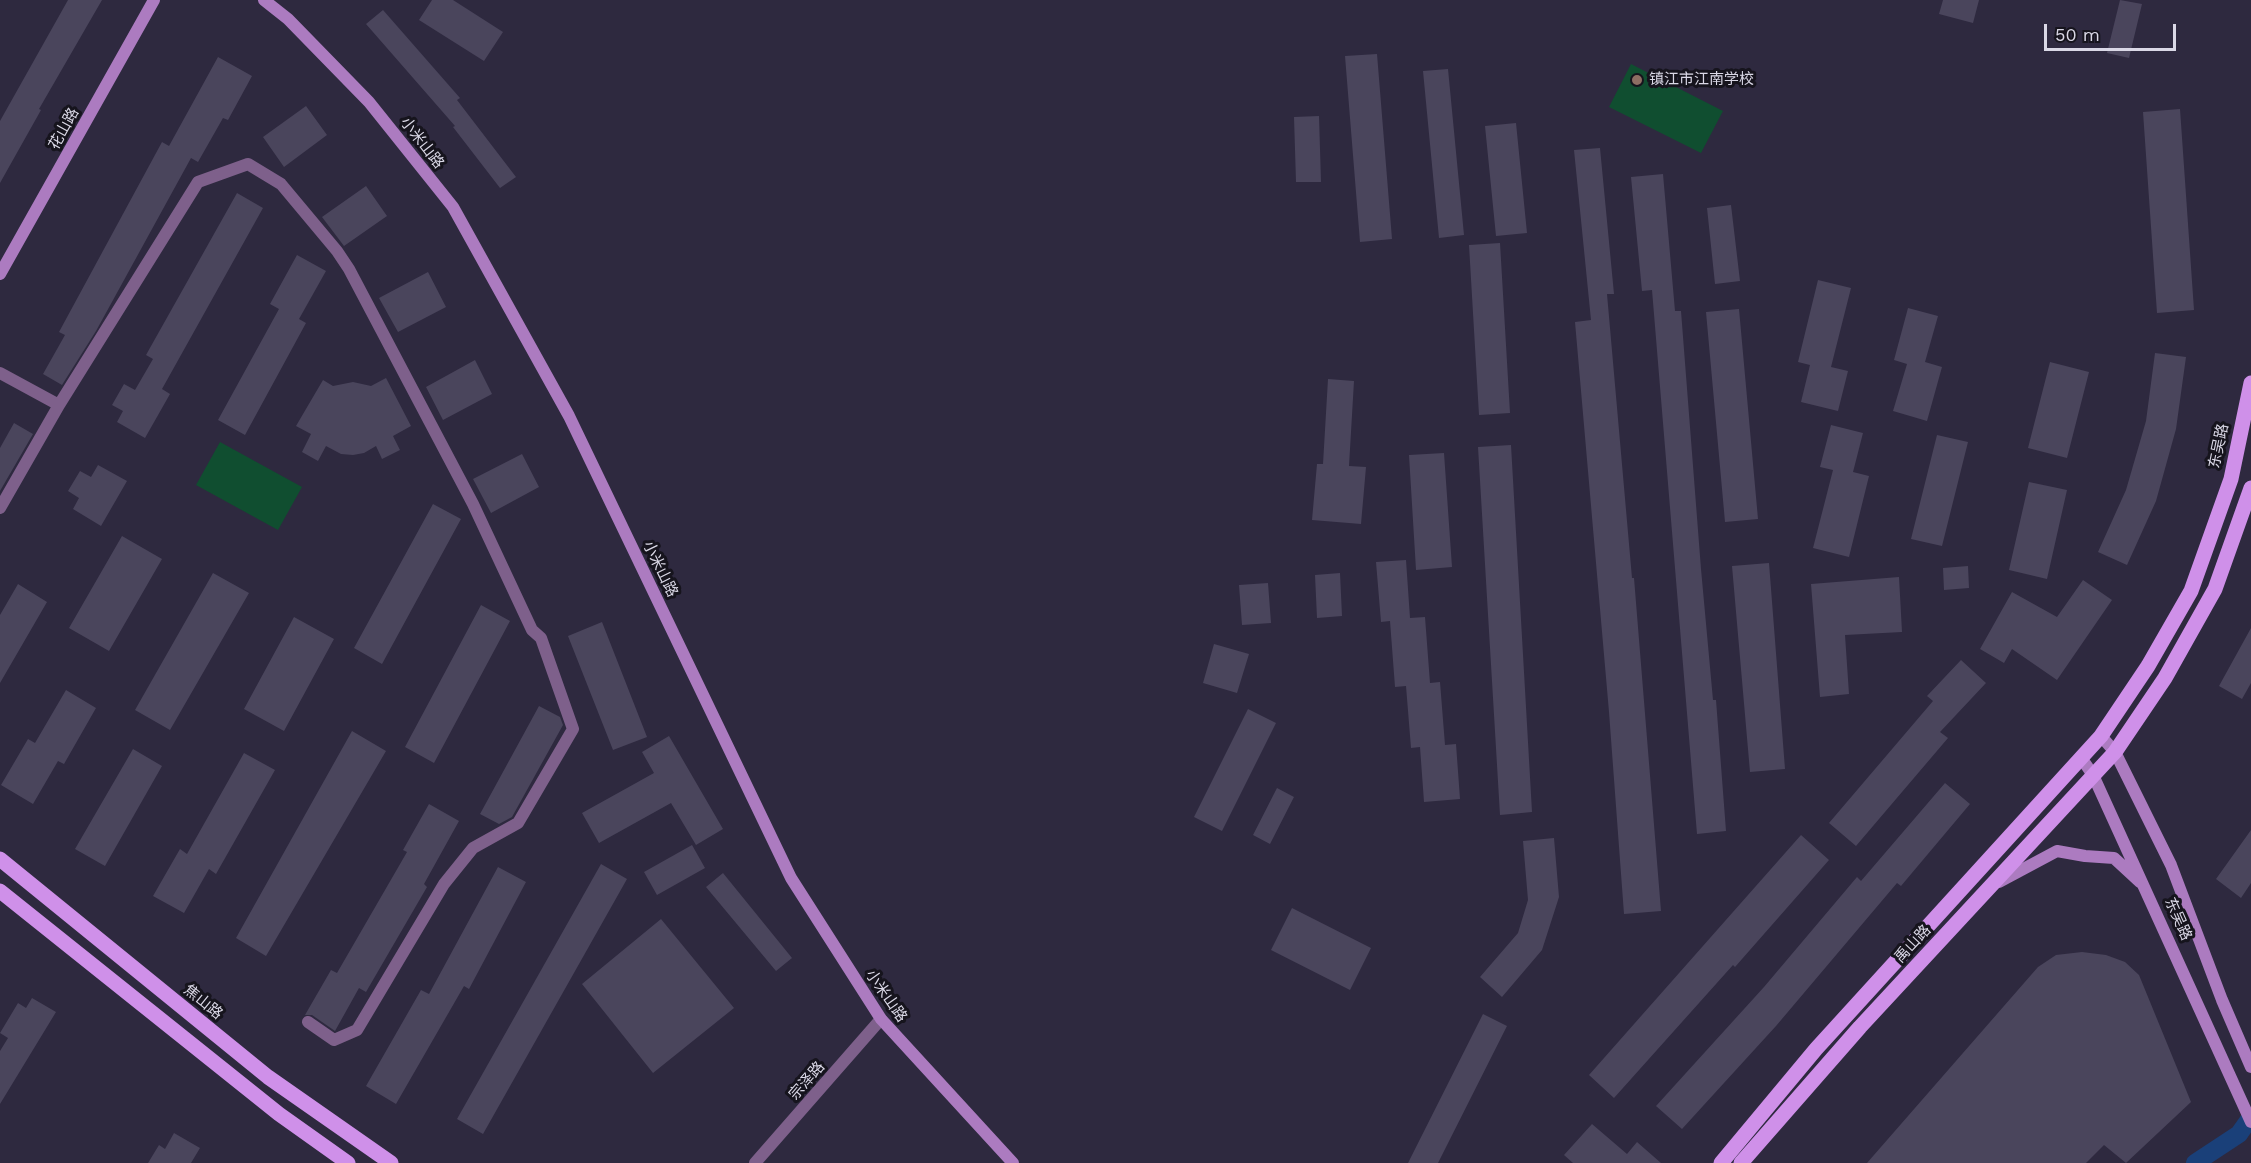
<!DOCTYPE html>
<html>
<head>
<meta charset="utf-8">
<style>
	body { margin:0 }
	#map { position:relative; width:2251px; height:1163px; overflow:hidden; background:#2e293f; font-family:"Work Sans",sans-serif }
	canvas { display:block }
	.scale { position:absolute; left:2044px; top:24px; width:132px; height:27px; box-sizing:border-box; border:3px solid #dad8e6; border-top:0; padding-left:8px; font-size:18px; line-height:21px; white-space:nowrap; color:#dad8e6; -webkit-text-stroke:4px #16141d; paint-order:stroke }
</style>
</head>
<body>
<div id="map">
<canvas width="2251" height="1163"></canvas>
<div class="scale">50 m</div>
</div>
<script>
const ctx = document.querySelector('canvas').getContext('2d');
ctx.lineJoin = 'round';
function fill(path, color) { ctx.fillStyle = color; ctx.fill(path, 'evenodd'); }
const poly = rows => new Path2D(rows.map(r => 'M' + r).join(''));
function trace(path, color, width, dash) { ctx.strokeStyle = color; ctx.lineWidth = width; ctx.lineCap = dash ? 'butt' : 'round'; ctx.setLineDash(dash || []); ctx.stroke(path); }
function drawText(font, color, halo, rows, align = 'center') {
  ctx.font = font + ' "Work Sans","Noto Sans SC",sans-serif'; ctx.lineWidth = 6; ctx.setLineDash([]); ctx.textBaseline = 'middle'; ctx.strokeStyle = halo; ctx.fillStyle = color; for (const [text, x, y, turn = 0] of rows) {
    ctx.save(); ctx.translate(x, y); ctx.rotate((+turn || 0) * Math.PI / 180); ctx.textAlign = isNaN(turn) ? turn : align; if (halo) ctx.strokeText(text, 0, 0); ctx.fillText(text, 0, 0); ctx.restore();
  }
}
fill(poly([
	[1631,64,1723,111,1701,153,1609,107],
	[220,442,302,487,278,530,196,485]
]), '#104e30');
trace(poly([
	[2195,1163,2239,1134,2251,1117]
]), '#1a4079', 18);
fill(poly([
	[68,0,102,0,39,109,41,110,0,183,0,121],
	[432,0,453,0,503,32,484,61,419,20],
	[1943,0,1979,0,1973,23,1939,14],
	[2120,0,2142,4,2129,58,2107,53],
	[383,10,460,98,457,100,516,177,500,188,453,127,455,126,366,24],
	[1377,54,1392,239,1360,242,1345,56],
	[218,57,252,76,228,120,223,118,198,162,191,158,96,331,62,385,43,374,65,335,59,332,162,142,169,146],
	[1448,69,1464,235,1439,238,1423,71],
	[306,106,327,135,284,167,263,137],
	[2180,109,2194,310,2157,313,2143,112],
	[1319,116,1321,182,1296,182,1294,117],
	[1516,123,1527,233,1496,236,1485,126],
	[1600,148,1614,294,1607,294,1632,578,1634,578,1661,911,1624,914,1609,712,1575,322,1591,320,1574,150],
	[1663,174,1675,311,1681,311,1701,569,1713,700,1716,700,1726,831,1697,834,1652,290,1642,291,1631,177],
	[366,186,387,216,344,246,322,217],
	[237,193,263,208,162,389,170,394,145,438,117,422,123,411,112,405,124,384,135,390,153,359,146,355],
	[1731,205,1740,281,1715,284,1707,208],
	[1500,243,1510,413,1479,415,1469,245],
	[297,255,326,271,299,319,306,323,245,435,218,420,279,309,270,304],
	[428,272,446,307,398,332,379,298],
	[1818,280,1851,288,1831,367,1848,371,1838,411,1801,402,1810,365,1798,362],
	[1908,308,1938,316,1925,362,1942,367,1927,421,1893,411,1907,364,1894,360],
	[1739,309,1758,519,1725,522,1706,312],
	[2155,353,2186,357,2176,429,2156,501,2127,565,2098,552,2126,490,2146,421],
	[475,360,492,394,443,420,426,387],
	[2050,362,2089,372,2067,458,2028,448],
	[386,378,411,426,393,436,400,450,382,459,376,446,364,453,353,455,341,454,326,446,318,461,302,452,311,434,296,426,323,380,333,386,353,382,371,386],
	[1328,379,1354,381,1349,466,1366,467,1361,524,1312,520,1317,464,1323,464],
	[14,423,33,434,0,491,0,448],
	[1831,425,1863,433,1853,472,1869,476,1849,557,1813,548,1833,470,1820,467],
	[1937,435,1968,442,1942,546,1911,539],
	[1511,445,1532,812,1500,815,1478,447],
	[1444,453,1452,567,1416,570,1409,455],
	[522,454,539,487,491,513,473,479],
	[98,465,127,481,101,526,73,509,79,498,68,491,80,471,91,477],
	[2029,482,2067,490,2047,579,2009,570],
	[433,504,461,519,382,664,354,648],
	[122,536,162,559,109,651,69,628],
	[1406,560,1410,618,1425,617,1430,683,1440,682,1445,745,1456,744,1460,799,1424,802,1420,747,1411,748,1406,686,1395,687,1390,621,1381,622,1376,562],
	[1769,563,1785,769,1750,772,1732,566],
	[1968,566,1969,588,1944,590,1943,568],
	[213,573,249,593,170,730,135,710],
	[1340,573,1342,616,1317,618,1315,575],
	[1899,577,1902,632,1845,635,1849,694,1820,697,1811,584],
	[2083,580,2112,600,2057,680,2012,649,2004,663,1980,649,2012,592,2057,617],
	[1268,583,1271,623,1242,625,1239,585],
	[18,584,47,602,0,683,0,615],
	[481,605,510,621,434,763,405,747],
	[294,617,334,639,284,731,244,709],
	[602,622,647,737,613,750,568,636],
	[2251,628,2251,683,2242,699,2219,686],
	[1214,644,1249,654,1237,693,1203,683],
	[1961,660,1986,683,1940,732,1948,738,1856,846,1829,823,1933,701,1927,696],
	[66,690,96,708,64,764,58,761,33,804,1,785,28,739,35,743],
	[539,706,560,717,563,725,512,817,499,824,480,814],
	[1248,709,1276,723,1222,831,1194,817],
	[352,731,386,751,266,956,236,938],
	[669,736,723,829,696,845,671,803,599,843,582,813,654,773,642,752],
	[133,749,162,766,105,866,75,849],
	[244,753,275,770,216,874,209,869,184,913,153,896,180,849,187,854],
	[1945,783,1970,804,1901,886,1897,883,1776,1026,1682,1129,1656,1106,1764,987,1857,877,1861,881],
	[1277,788,1294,797,1270,844,1253,835],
	[429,804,459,821,424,884,427,887,366,992,359,988,335,1031,312,1015,305,1015,331,970,337,973,407,852,403,850],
	[2251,830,2251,883,2241,898,2216,879],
	[1801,835,1829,860,1735,967,1733,965,1614,1098,1589,1075],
	[1554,838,1559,897,1542,950,1502,997,1480,977,1518,933,1528,900,1523,841],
	[692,845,705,868,657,895,644,872],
	[601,864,627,879,483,1134,457,1119],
	[498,867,526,882,469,989,464,986,396,1104,366,1086,421,990,429,994],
	[723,873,792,958,776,971,706,887],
	[1292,908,1371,948,1350,990,1271,950],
	[661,919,734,1008,653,1073,582,984],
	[2082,952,2106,955,2125,962,2139,975,2191,1102,2126,1163,2104,1145,2086,1163,1867,1163,2038,967,2056,955],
	[32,998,56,1012,0,1104,0,1051,8,1038,0,1033,18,1003,26,1008],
	[1483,1014,1507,1026,1438,1163,1408,1163],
	[1592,1124,1627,1154,1637,1142,1661,1163,1573,1163,1564,1155],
	[174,1133,200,1148,191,1163,148,1163,159,1145,165,1149]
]), '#4a455c');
trace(poly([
	[0,373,59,405],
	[0,508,59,405,198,182,248,164,281,184,337,251,349,269,473,504,532,630,541,638,573,729,518,823,473,848,444,884,357,1030,334,1040,308,1022],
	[755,1163,881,1019]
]), '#7e608b', 12);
trace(poly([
	[264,0,288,19,369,102,453,207,569,416,791,878,881,1019,1013,1163],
	[0,274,154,0],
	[2101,736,2115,752,2171,865,2222,1000,2251,1067],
	[2082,759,2093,775,2251,1122],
	[1999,882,2057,851,2085,856,2114,858,2140,882]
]), '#ac7bc0', 12);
trace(poly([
	[0,859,268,1077,391,1163],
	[0,891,279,1114,348,1163],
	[1721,1163,1816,1049,2101,736,2148,666,2191,591,2231,479,2251,383],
	[1741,1163,1860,1027,2115,752,2165,678,2215,589,2251,488]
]), '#cf90e9', 15);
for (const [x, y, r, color] of [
	[1637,80,6,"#8d6e63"]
]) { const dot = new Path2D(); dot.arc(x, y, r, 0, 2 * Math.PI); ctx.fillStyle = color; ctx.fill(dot); trace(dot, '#16141d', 2); }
drawText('15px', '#dad8e6', '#16141d', [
	["镇江市江南学校",1649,80]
], 'left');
drawText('15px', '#dad8e6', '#16141d', [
	["花山路",64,129,-61],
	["小米山路",422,143,52],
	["东吴路",2219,446,-78],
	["小米山路",660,569,64],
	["东吴路",2178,919,66],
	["禹山路",1913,944,-47],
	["小米山路",886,996,55],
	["焦山路",203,1002,39],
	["宗泽路",807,1081,-49]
]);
</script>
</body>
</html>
